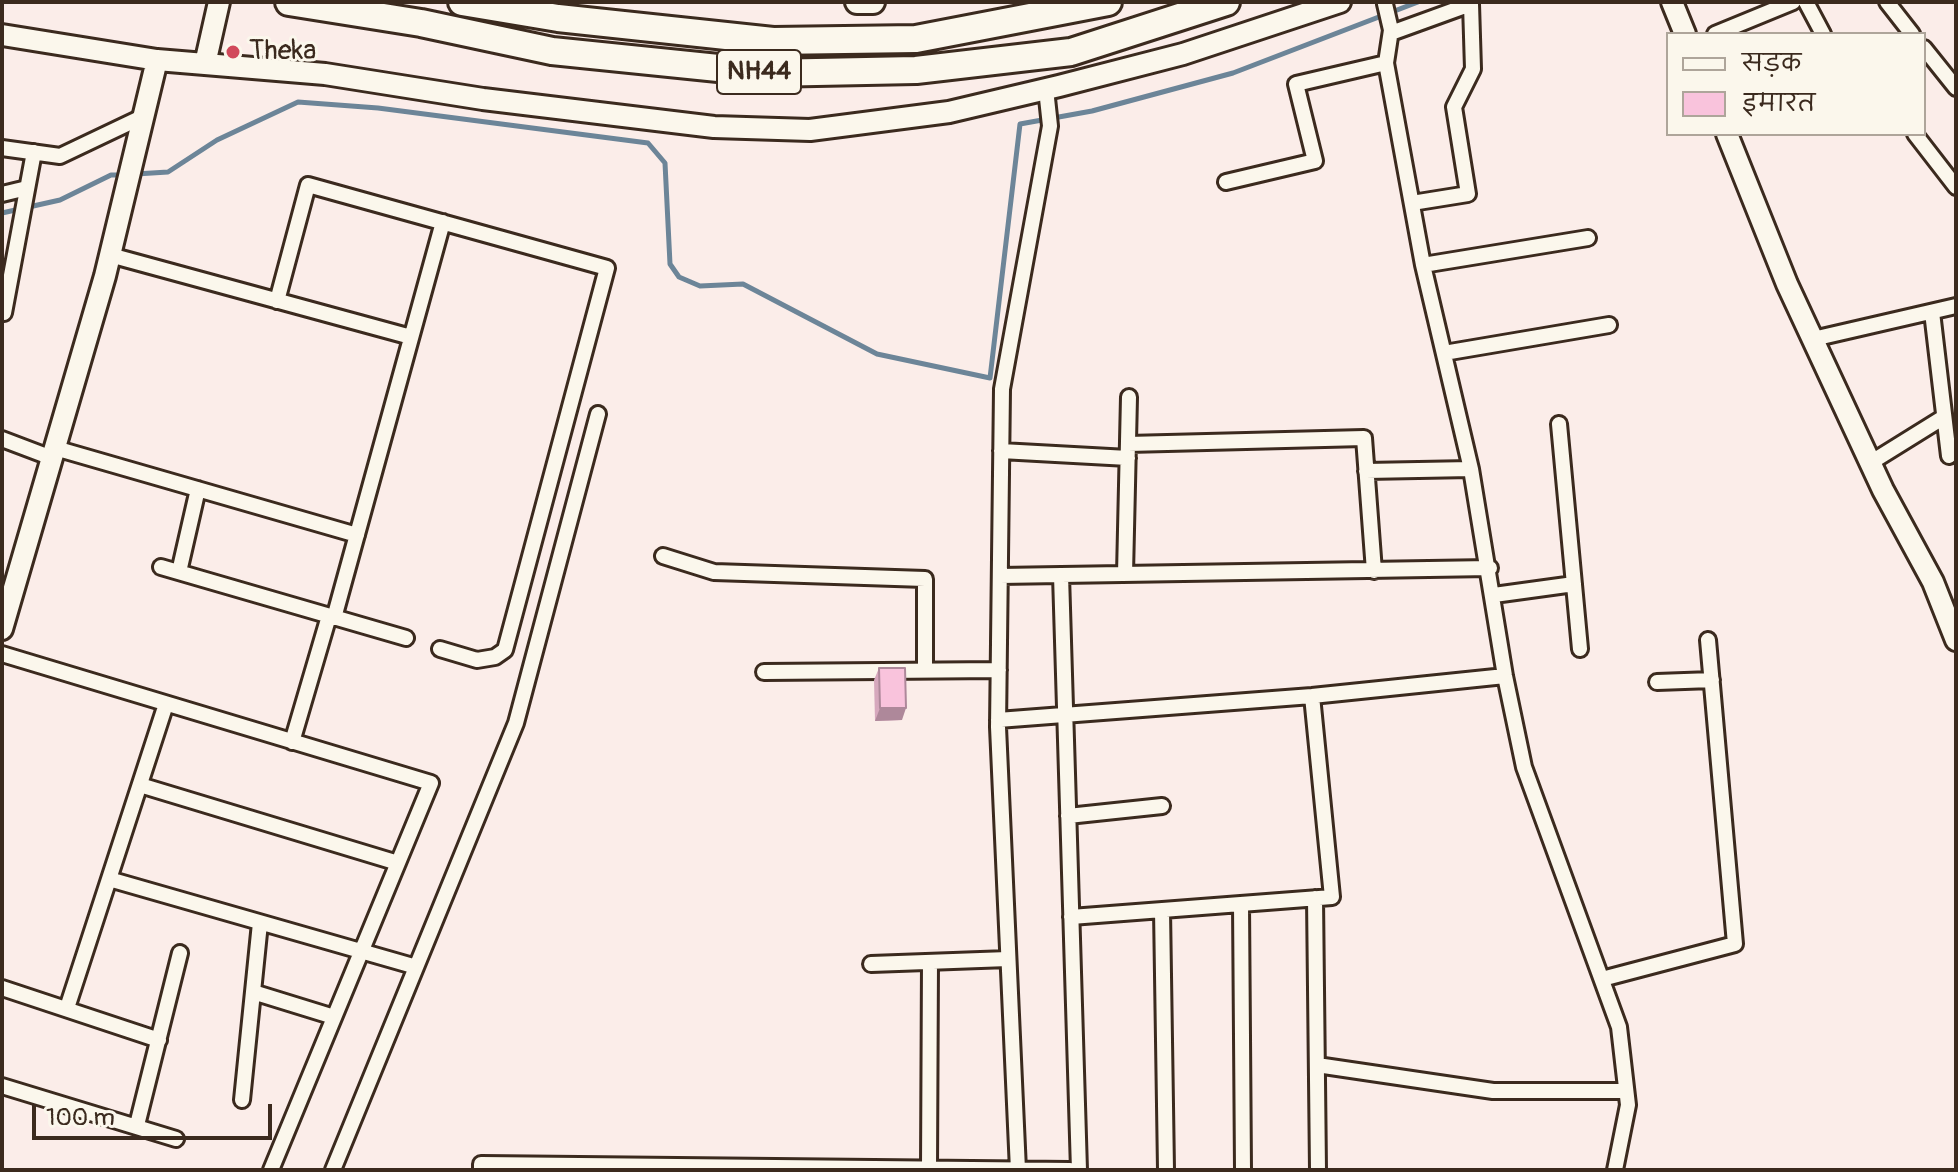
<!DOCTYPE html>
<html>
<head>
<meta charset="utf-8">
<style>
	body { margin:0 }
	#map { position:relative; width:1958px; height:1172px; overflow:hidden; background:#fbede9; font-family:Pangolin,"Playpen Sans Deva",sans-serif }
	canvas { display:block }
	.frame { position:absolute; inset:0; border:4px solid #3b2a1e; pointer-events:none }
	.legend { position:absolute; left:1666px; top:32px; width:260px; height:104px; box-sizing:border-box; background:#fbf7ec; border:2px solid #aea59a; margin:0; padding:10px 14px; list-style:none; font-size:24px; color:#3b2a1e }
	.legend li { display:flex; align-items:center; gap:16px; height:40px }
	.legend b { width:40px; border:2px solid #aea59a }
	.scale { position:absolute; left:32px; top:1104px; width:240px; height:36px; box-sizing:border-box; border:4px solid #3b2a1e; border-top:0; padding-left:10px; font-size:24px; line-height:28px; white-space:nowrap; color:#3b2a1e; -webkit-text-stroke:6px #fbf7ec; paint-order:stroke }
</style>
</head>
<body>
<div id="map">
<canvas width="1958" height="1172"></canvas>
<div class="frame"></div>
<ul class="legend">
<li><b style="height:10px;background:#fbf7ec"></b>सड़क</li>
<li><b style="height:22px;background:#f9c3dc"></b>इमारत</li>
</ul>
<div class="scale">100 m</div>
</div>
<script>
const ctx = document.querySelector('canvas').getContext('2d');
ctx.lineJoin = 'round';
const poly = rows => new Path2D(rows.map(r => 'M' + r).join(''));
function trace(path, color, width, dash) { ctx.strokeStyle = color; ctx.lineWidth = width; ctx.lineCap = dash ? 'butt' : 'round'; ctx.setLineDash(dash || []); ctx.stroke(path); }
function fill(path, color) { ctx.fillStyle = color; ctx.fill(path, 'evenodd'); }
function drawText(font, color, halo, rows, align = 'center') {
  ctx.font = font + ' Pangolin,sans-serif'; ctx.lineWidth = 6; ctx.setLineDash([]); ctx.textBaseline = 'middle'; ctx.strokeStyle = halo; ctx.fillStyle = color; for (const [text, x, y, turn = 0] of rows) {
    ctx.save(); ctx.translate(x, y); ctx.rotate((+turn || 0) * Math.PI / 180); ctx.textAlign = isNaN(turn) ? turn : align; if (halo) ctx.strokeText(text, 0, 0); ctx.fillText(text, 0, 0); ctx.restore();
  }
}
trace(poly([
	[136,174,168,172,217,140,298,102,378,108,648,143,665,163,670,264,679,277,700,286,743,284,877,354,990,378,1020,124,1092,111,1233,73,1418,2],
	[2,213,60,200,111,175,122,175]
]), '#6c8598', 5);
const street = poly([
	[1806,2,1823,34],
	[1887,2,1912,34],
	[1385,4,1391,30,1386,63,1423,265,1471,469,1505,676,1524,767,1619,1027,1628,1105,1615,1170],
	[1391,33,1471,4,1473,69,1454,107,1468,194,1412,203],
	[1715,34,1793,2],
	[1924,48,1956,88],
	[1915,134,1956,187],
	[2,148,60,156,144,116],
	[1226,182,1315,161,1296,84,1386,63],
	[2,194,27,188],
	[110,255,411,337],
	[1423,265,1588,238],
	[277,301,308,185,607,268,505,650,495,657,477,660,440,649],
	[1932,312,1949,456],
	[4,313,34,152],
	[1813,339,1956,306],
	[1444,353,1609,325],
	[1559,424,1580,649],
	[2,439,52,458],
	[1128,444,1364,438,1374,571],
	[55,448,357,535],
	[1001,451,1128,458],
	[1870,463,1944,417],
	[1366,471,1471,469],
	[663,556,714,572,925,579,925,670],
	[161,567,406,638],
	[179,572,198,489],
	[1125,574,1129,397],
	[1061,575,1079,1170],
	[1000,576,1490,568],
	[1494,595,1574,584],
	[334,618,443,222],
	[2,654,431,783,271,1170],
	[764,672,999,670],
	[1657,682,1712,680],
	[998,720,1312,696,1505,676],
	[292,742,329,616],
	[140,785,398,863],
	[1068,816,1162,806],
	[109,879,413,966],
	[1315,898,1318,1170],
	[1241,904,1243,1170],
	[1162,910,1166,1170],
	[1071,917,1332,897,1312,696],
	[871,964,1008,959],
	[1602,979,1735,944,1708,640],
	[2,988,159,1040],
	[253,992,334,1017],
	[67,1008,166,704],
	[1317,1065,1493,1091,1626,1091],
	[2,1086,176,1139],
	[242,1100,260,923],
	[137,1125,180,953],
	[929,1168,930,962],
	[333,1170,516,723,598,414],
	[481,1170,481,1164,1070,1170],
	[1018,1170,998,727,1002,389,1050,126,1046,89]
]);
const secondary = poly([
	[1672,2,1685,34],
	[2,35,157,60,325,74,483,99,714,127,810,130,949,112,1059,86,1183,54,1340,2],
	[205,64,219,2],
	[1727,134,1787,284,1883,490,1933,582,1956,640],
	[2,629,105,276,157,60]
]);
const primary = poly([
	[857,2,873,2]
]);
const highway = poly([
	[289,2,421,23,552,51,767,73,916,70,1071,52,1226,2],
	[462,2,558,18,773,41,916,39,1108,2]
]);
trace(street, '#3b2a1e', 20);
trace(secondary, '#3b2a1e', 26);
trace(primary, '#3b2a1e', 28);
trace(highway, '#3b2a1e', 32);
trace(street, '#fbf7ec', 14);
trace(secondary, '#fbf7ec', 20);
trace(primary, '#fbf7ec', 22);
trace(highway, '#fbf7ec', 26);
fill(poly([
	[879,668,902,720,875,721,874,680]
]), '#d6a8bd');
fill(poly([
	[880,708,906,708,902,720,875,721]
]), '#ae889a');
const building = poly([
	[879,668,905,668,906,708,880,708,879,668]
]);
fill(building, '#f9c3dc');
trace(building, '#ae889a', 2);
for (const [x, y, r, color] of [
	[233,52,8,"#d1495b"]
]) { const dot = new Path2D(); dot.arc(x, y, r, 0, 2 * Math.PI); ctx.fillStyle = color; ctx.fill(dot); trace(dot, '#fbf7ec', 3); }
for (const [x, y, w] of [
	[759,72,84]
]) { const box = new Path2D(); box.roundRect(x - w / 2, y - 22, w, 44, 6); ctx.fillStyle = '#fbf7ec'; ctx.fill(box); trace(box, '#3b2a1e', 2); }
drawText('bold 26px', '#3b2a1e', null, [
	["NH44",759,72]
]);
drawText('28px', '#3b2a1e', '#fbf7ec', [
	["Theka",249,52]
], 'left');
</script>
</body>
</html>
